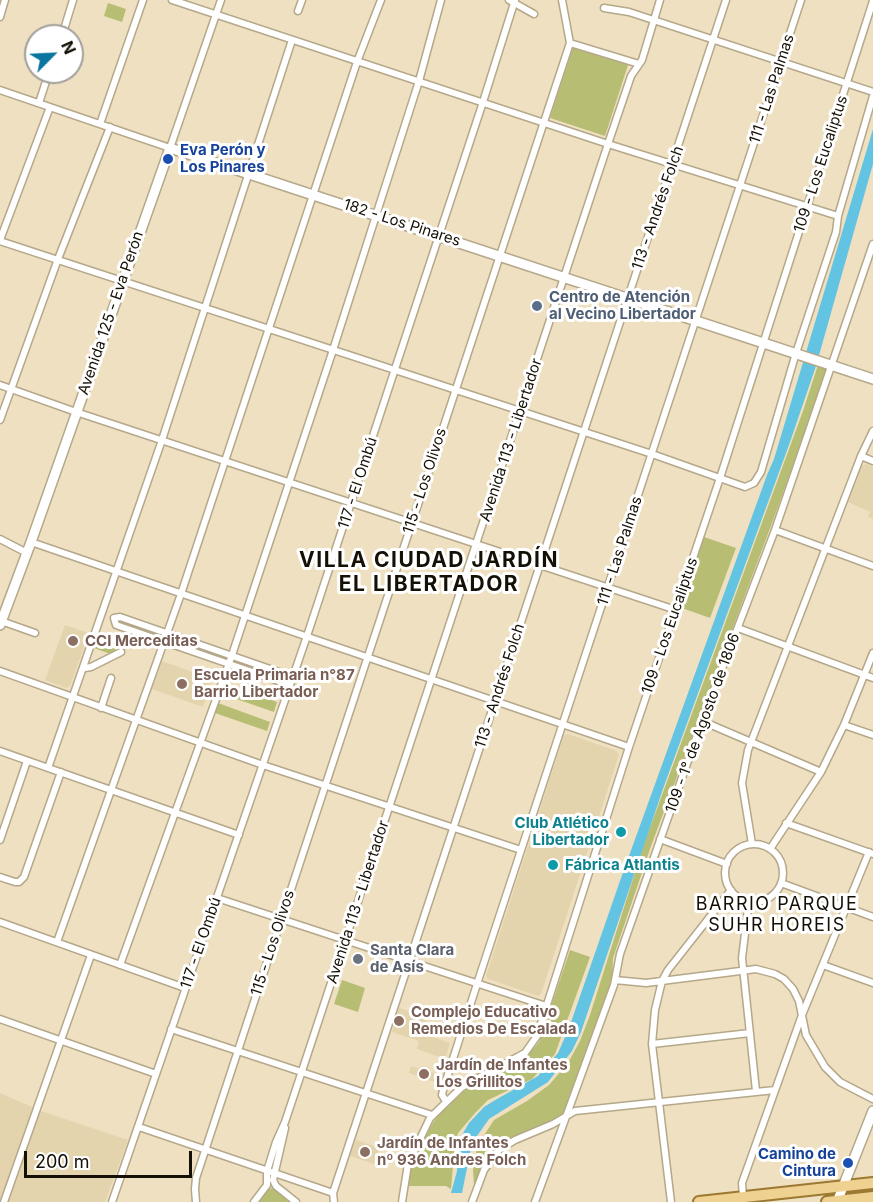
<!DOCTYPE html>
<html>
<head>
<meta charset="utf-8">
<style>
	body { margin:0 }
	#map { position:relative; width:873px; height:1202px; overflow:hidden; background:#eee0c0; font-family:Inter,sans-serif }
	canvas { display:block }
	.north { position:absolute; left:24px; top:24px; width:60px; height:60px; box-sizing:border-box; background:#fff; border:2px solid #a19f9b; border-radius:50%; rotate:66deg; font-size:16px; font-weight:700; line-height:24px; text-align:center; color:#151005 }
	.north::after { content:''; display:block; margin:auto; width:21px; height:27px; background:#0975a0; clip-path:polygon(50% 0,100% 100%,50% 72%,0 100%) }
	.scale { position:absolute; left:24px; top:1151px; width:168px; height:27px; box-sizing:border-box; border:3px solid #151005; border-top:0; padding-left:8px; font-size:18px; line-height:21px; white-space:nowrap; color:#151005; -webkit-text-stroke:4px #fff; paint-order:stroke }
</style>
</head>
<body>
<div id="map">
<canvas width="873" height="1202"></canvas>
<div class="north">N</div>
<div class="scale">200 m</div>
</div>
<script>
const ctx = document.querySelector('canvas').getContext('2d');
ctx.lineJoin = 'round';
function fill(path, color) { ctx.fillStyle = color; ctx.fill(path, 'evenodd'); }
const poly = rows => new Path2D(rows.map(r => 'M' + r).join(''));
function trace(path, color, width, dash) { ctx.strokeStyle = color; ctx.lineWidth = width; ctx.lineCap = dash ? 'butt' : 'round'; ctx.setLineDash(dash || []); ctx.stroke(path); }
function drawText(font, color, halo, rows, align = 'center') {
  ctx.font = font + ' Inter,sans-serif'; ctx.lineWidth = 6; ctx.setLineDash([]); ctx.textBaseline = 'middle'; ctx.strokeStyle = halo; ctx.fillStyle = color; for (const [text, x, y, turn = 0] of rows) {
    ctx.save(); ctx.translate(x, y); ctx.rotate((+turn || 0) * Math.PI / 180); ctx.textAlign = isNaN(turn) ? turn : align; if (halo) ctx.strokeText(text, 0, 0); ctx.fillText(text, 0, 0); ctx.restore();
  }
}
fill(poly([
	[866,464,873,467,873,519,868,517,870,512,848,502,862,466],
	[65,625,89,633,70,686,66,688,45,680],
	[162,661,212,679,203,707,152,689],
	[568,734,617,751,619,755,541,994,538,996,488,979,486,976,564,735],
	[399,1008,428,1017,422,1033,450,1043,445,1059,417,1049,419,1041,392,1032],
	[411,1066,440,1075,437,1083,409,1073],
	[0,1093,41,1111,128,1140,105,1202,0,1202],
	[356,1140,380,1148,374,1164,350,1156]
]), '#e4d4ae');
fill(poly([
	[108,3,126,9,122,22,104,16],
	[573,47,628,65,605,136,550,118],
	[818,365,825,367,827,370,775,515,651,846,613,958,612,981,565,1111,560,1117,497,1149,485,1163,475,1185,474,1185,473,1171,477,1146,494,1120,527,1101,549,1085,568,1063,580,1041,590,1015,644,844,803,411],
	[704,537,736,548,710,618,679,607],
	[97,637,117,644,113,655,94,648],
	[225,684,277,702,274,712,222,694],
	[218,703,270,722,267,731,215,713],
	[570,950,590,957,555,1054,532,1079,488,1100,476,1112,458,1133,455,1142,451,1189,446,1186,408,1186,411,1170,418,1150,434,1121,444,1109,470,1086,526,1057,539,1042],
	[342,980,365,988,358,1012,334,1004],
	[272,1188,276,1190,290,1202,258,1202,267,1190]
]), '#b7bd72');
fill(poly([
	[873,129,873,164,816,366,789,445,664,786,581,1032,572,1051,548,1082,489,1119,472,1143,462,1193,451,1193,457,1171,459,1140,469,1123,484,1107,497,1099,538,1076,558,1053,569,1028,621,878,767,475,774,459]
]), '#62c4e2');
const street = poly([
	[172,0,608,144,838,216],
	[509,0,534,14],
	[604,8,629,12,873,92],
	[298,11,302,0],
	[0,17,5,0],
	[62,36,73,0],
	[570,43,639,64],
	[0,90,170,148,221,0],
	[39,103,49,72],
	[100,124,143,0],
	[0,240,50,107],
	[0,241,652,454,745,487,754,483,761,472,796,353,836,232,838,216,873,96],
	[0,385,76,412,676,610],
	[0,420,58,259,110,127],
	[861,456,873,461],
	[775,530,873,566],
	[0,539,27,553],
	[31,542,629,747],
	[1,621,35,633],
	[738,628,873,678],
	[85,668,91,667,121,652],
	[0,671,263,765,521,850],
	[290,685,116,625,114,618,120,617,293,677],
	[101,708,111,678],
	[702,721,821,772],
	[844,725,873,735],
	[0,751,239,835],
	[48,768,162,440,292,40],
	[786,823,873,854],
	[660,839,727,864],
	[0,840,27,761],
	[752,844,742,783,748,750,861,456,873,431],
	'725 873a29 29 0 1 1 58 0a29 29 0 1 1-58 0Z',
	[770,849,821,772,844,725,873,653],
	[0,877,15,882,19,882,24,877,61,772],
	[781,883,873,917],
	[217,898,546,1006],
	[749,901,742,958,756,1091],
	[0,922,185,988],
	[57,942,181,594,357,62,381,0],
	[120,965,232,655,333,350,419,81,441,0],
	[823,965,873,983],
	[615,980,646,983,756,969,775,974,784,979,793,989,799,1001,806,1035,825,1067,840,1082,873,1099],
	[0,1019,156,1074],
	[171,1029,432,1115],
	[652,1044,750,1033],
	[446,1101,442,1095,443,1090,477,984,801,0],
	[139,1127,333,1193],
	[285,1128,273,1180,276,1186,296,1202],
	[743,1197,742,1183,802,1015,869,852],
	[4,1202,91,955],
	[112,1202,307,636,483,102,515,0],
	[196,1202,195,1189,196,1178,570,43,562,0],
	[254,1202,267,1185,267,1171,276,1142,285,1122,302,1071,608,144,631,76,642,60,660,0],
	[334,1202,333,1193,726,0],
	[402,1202,408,1164,430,1118,462,1087,525,1053,537,1036,629,747,720,478,873,1],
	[472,1202,484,1170,499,1150,515,1140,553,1124,575,1111,775,1090],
	[535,1202,614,985,620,954,702,721,775,530,873,244],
	[671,1202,652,1044,655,1010,662,981,668,970,731,890]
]);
const secondary = poly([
	[0,625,31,542,170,148,873,379],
	[837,1202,873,1111]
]);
const primary = poly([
	[699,1202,873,1183],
	[827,1202,873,1197]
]);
trace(street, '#b5a88a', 9);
trace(secondary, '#b5a88a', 12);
trace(primary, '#9c7931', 14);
trace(street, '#fff', 6);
trace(secondary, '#fff', 9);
trace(primary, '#efd191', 10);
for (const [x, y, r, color] of [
	[168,159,6,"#1a4fb4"],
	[537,306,6,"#5c6f8a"],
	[73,641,6,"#8d6e63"],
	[182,684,6,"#8d6e63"],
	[621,832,6,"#0f9aa8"],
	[553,865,6,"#0f9aa8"],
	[358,959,6,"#6b7280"],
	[399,1021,6,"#8d6e63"],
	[424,1074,6,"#8d6e63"],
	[365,1152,6,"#8d6e63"],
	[848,1163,6,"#1a4fb4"]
]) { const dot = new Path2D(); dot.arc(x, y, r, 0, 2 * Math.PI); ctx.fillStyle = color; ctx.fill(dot); trace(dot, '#fff', 2); }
drawText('15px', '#151005', '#fff', [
	["111 - Las Palmas",772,89,-72],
	["109 - Los Eucaliptus",821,164,-72],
	["113 - Andrés Folch",658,208,-71],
	["182 - Los Pinares",402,223,18],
	["Avenida 125 - Eva Perón",111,313,-71],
	["Avenida 113 - Libertador",511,440,-72],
	["115 - Los Olivos",425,481,-72],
	["117 - El Ombú",358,483,-72],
	["111 - Las Palmas",620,551,-72],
	["109 - Los Eucaliptus",670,626,-71],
	["113 - Andrés Folch",500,686,-72],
	["109 - 1° de Agosto de 1806",703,723,-70],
	["Avenida 113 - Libertador",358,902,-72],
	["117 - El Ombú",201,943,-71],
	["115 - Los Olivos",273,943,-72]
]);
drawText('bold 15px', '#164399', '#fff', [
	["Eva Perón y",180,150],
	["Los Pinares",180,167],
	["Camino de",836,1154,"right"],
	["Cintura",836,1171,"right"]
], 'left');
drawText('bold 15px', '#4e5e75', '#fff', [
	["Centro de Atención",549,297],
	["al Vecino Libertador",549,314]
], 'left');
drawText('bold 15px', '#785e54', '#fff', [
	["CCI Merceditas",85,641],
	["Escuela Primaria n°87",194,675],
	["Barrio Libertador",194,692],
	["Complejo Educativo",411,1012],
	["Remedios De Escalada",411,1029],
	["Jardín de Infantes",436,1065],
	["Los Grillitos",436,1082],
	["Jardín de Infantes",377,1143],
	["nº 936 Andres Folch",377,1160]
], 'left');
drawText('bold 15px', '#0d838f', '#fff', [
	["Club Atlético",609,823],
	["Libertador",609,840],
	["Fábrica Atlantis",565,865,"left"]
], 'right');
drawText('bold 15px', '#5b616d', '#fff', [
	["Santa Clara",370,950],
	["de Asís",370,967]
], 'left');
ctx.letterSpacing = '1.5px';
drawText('18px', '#151005', '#fff', [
	["BARRIO PARQUE",777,905],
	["SUHR HOREIS",777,926]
]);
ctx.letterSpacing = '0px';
ctx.letterSpacing = '1.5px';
drawText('bold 21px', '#151005', '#fff', [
	["VILLA CIUDAD JARDÍN",429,561],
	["EL LIBERTADOR",429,585]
]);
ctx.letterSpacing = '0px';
</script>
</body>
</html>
